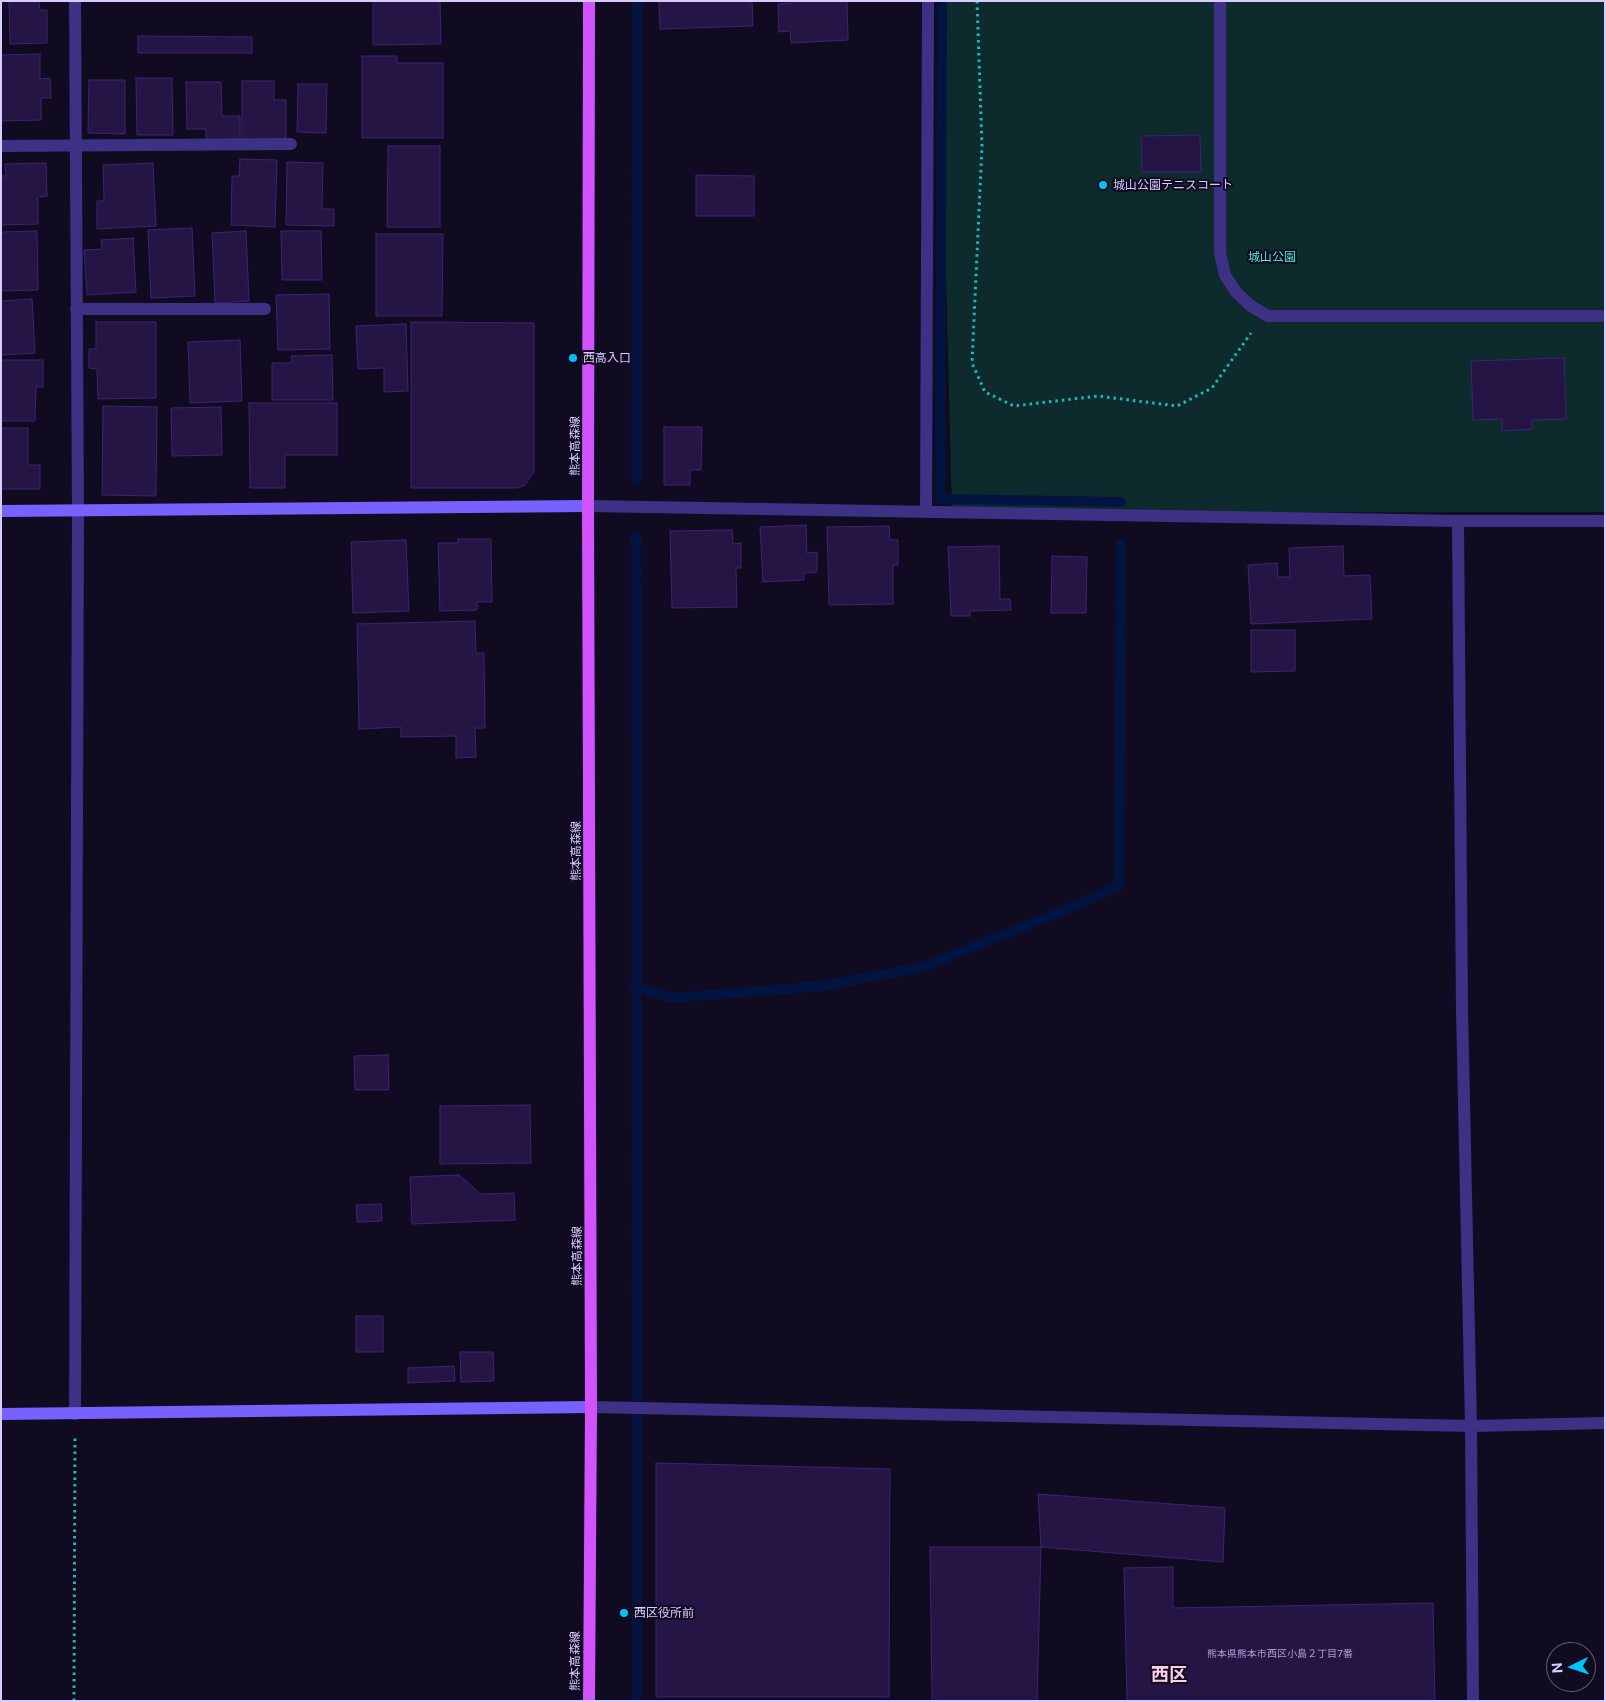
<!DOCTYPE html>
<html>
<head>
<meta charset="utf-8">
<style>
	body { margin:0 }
	#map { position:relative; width:1606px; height:1702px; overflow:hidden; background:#110b21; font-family:"Public Sans",sans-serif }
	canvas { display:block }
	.frame { position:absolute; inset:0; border:2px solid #d7cbff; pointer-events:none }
	.north { position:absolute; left:1546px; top:1642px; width:50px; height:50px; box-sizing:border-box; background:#110b21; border:1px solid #60587a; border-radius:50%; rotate:266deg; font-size:14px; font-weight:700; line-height:20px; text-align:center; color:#d7cbff }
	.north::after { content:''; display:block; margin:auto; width:18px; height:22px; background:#00c2f6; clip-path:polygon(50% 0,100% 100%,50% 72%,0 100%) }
</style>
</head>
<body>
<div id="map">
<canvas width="1606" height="1702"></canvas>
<div class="frame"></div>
<div class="north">N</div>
</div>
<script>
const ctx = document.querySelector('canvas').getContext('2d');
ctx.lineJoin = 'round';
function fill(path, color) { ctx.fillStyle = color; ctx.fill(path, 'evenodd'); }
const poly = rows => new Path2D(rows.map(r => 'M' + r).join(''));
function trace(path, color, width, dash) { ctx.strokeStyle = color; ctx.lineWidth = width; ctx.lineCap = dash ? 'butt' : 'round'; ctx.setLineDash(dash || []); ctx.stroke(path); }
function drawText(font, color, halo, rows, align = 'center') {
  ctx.font = font + ' "Public Sans","Noto Sans JP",sans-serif'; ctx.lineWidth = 4; ctx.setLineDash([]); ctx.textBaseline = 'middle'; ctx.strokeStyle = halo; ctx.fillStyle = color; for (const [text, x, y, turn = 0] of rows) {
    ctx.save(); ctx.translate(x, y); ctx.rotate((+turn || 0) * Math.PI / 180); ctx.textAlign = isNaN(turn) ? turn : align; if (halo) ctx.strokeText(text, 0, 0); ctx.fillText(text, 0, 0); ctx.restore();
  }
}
fill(poly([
	[939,1,1605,1,1605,512,952,513]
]), '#0d2a2c');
trace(poly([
	[942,1,940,499,1121,502],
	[636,479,637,1],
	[636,536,637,1701],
	[635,987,672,998,823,986,923,967,1063,911,1119,886,1121,544]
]), '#041441', 10);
const building = poly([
	[9,1,39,1,40,10,47,10,47,43,10,44,9,1],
	[373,1,440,1,441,44,373,45,373,1],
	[659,1,752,1,753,26,660,29,659,1],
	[793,1,847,1,848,40,791,43,790,31,779,32,778,4,793,3,793,1],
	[138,36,252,37,252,53,138,53,138,36],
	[40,54,40,79,50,78,51,98,41,98,41,120,1,121,1,55,40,54],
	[362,56,397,56,397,63,443,63,443,138,362,138,362,56],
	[136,78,172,78,173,135,137,135,136,78],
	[89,80,125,80,125,134,88,133,89,80],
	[242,81,274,81,274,100,286,100,286,142,242,142,242,81],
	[186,82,221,82,222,116,240,116,240,139,206,140,206,129,187,129,186,82],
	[298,84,327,84,326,133,297,132,298,84],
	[1200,135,1201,172,1142,172,1141,136,1200,135],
	[388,146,440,146,440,227,387,227,388,146],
	[240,159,277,160,275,227,231,225,232,176,239,176,240,159],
	[287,162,323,163,322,209,334,209,334,226,286,225,287,162],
	[46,163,47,196,38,197,38,224,1,225,1,176,6,176,5,164,46,163],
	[153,163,156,226,97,229,97,201,104,201,103,165,153,163],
	[696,175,754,176,754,216,696,216,696,175],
	[192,228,195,296,151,298,148,230,192,228],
	[37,231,38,290,1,291,1,232,37,231],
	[246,231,249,301,215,303,212,233,246,231],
	[281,231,321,231,322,280,282,280,281,231],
	[376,234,443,234,442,316,376,316,376,234],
	[133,238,136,292,87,295,84,250,102,249,101,240,133,238],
	[329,294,330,349,278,350,276,295,329,294],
	[32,299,35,353,1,355,1,301,32,299],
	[96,322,156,322,156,398,98,399,97,369,89,368,89,349,96,349,96,322],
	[411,322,534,323,534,472,525,485,518,488,411,488,411,322],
	[406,324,408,391,384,392,384,368,358,369,356,326,406,324],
	[240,340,242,401,190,403,188,342,240,340],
	[332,355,333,400,272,400,272,363,292,363,291,356,332,355],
	[1564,358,1566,419,1532,420,1532,429,1502,431,1502,419,1473,420,1471,361,1564,358],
	[1,360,43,360,43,387,36,387,35,421,1,421,1,360],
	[249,403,337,403,337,455,285,455,285,488,250,488,249,403],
	[103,406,157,407,156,496,102,495,103,406],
	[221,407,222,455,172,456,171,408,221,407],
	[664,427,702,427,701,470,690,470,690,485,664,485,664,427],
	[1,428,28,428,28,465,40,465,40,489,1,489,1,428],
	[806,525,807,553,817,552,817,572,804,573,804,580,763,582,760,527,806,525],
	[889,526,890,540,898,540,898,565,893,565,893,604,829,605,827,527,889,526],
	[732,530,733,544,741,543,741,568,736,568,737,607,672,608,670,531,732,530],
	[458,539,491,539,492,602,477,602,477,610,440,611,438,543,458,543,458,539],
	[406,540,409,611,353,613,351,542,406,540],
	[999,546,1000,599,1010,599,1011,610,970,611,970,616,951,616,948,547,999,546],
	[1343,546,1344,576,1370,575,1372,619,1251,624,1248,565,1277,563,1278,577,1290,577,1289,548,1343,546],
	[1052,556,1087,557,1086,613,1051,613,1052,556],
	[475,621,476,653,484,653,485,728,475,728,476,757,456,758,456,736,401,737,401,727,359,729,357,624,475,621],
	[1251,630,1295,630,1295,671,1251,672,1251,630],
	[388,1055,389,1090,355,1090,354,1056,388,1055],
	[530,1105,531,1163,440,1164,440,1106,530,1105],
	[459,1175,481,1194,514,1193,515,1220,412,1224,410,1177,459,1175],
	[381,1204,382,1221,357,1222,356,1205,381,1204],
	[356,1316,383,1316,383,1352,356,1352,356,1316],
	[460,1352,493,1352,494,1381,461,1382,460,1352],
	[454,1366,455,1381,408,1383,408,1368,454,1366],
	[656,1463,890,1469,889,1697,656,1697,656,1463],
	[1038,1494,1225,1508,1223,1562,1041,1547,1038,1494],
	[930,1547,1041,1547,1037,1701,932,1701,930,1547],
	[1173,1567,1173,1608,1433,1603,1435,1701,1127,1701,1124,1568,1173,1567]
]);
fill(building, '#241544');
trace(building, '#3c2473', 1);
trace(poly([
	[977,1,982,146,972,363,985,392,1014,406,1098,396,1177,406,1212,388,1251,333],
	[74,1701,75,1436]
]), '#21b5bd', 3, [2.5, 4]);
trace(poly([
	[75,1,78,511],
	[1220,1,1220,253,1225,275,1236,292,1251,306,1268,316,1605,316]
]), '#3d3185', 12);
trace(poly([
	[1,146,291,144],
	[76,309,265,309],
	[588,506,1458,521,1605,521],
	[926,512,928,1],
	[1458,521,1462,1009,1471,1426,1473,1701],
	[591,1407,1471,1426,1605,1423],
	[75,1414,78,511]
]), '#3d3185', 12);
trace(poly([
	[1,511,588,506],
	[1,1414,591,1407]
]), '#7762ff', 12);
trace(poly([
	[589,1,588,506,591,1407,589,1701]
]), '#d152ff', 12);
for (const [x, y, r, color] of [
	[1103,185,5,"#00c2f6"],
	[573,358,5,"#00c2f6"],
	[624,1613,5,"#00c2f6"]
]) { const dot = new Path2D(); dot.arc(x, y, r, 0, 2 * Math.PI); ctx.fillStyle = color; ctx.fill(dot); trace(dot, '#110b21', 2); }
drawText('10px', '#aa9ed0', null, [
	["熊本県熊本市西区小島２丁目7番",1280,1654]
]);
drawText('12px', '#d7cbff', '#110b21', [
	["城山公園テニスコート",1113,185],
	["西高入口",583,358],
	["西区役所前",634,1613]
], 'left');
drawText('12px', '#4bebd4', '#110b21', [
	["城山公園",1272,257]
]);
drawText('12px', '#d7cbff', '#110b21', [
	["熊本高森線",575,446,-90],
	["熊本高森線",576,851,-90],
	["熊本高森線",577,1256,-90],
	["熊本高森線",575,1661,-90]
]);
drawText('bold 18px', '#ffcde7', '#110b21', [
	["西区",1169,1675]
]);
</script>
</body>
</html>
